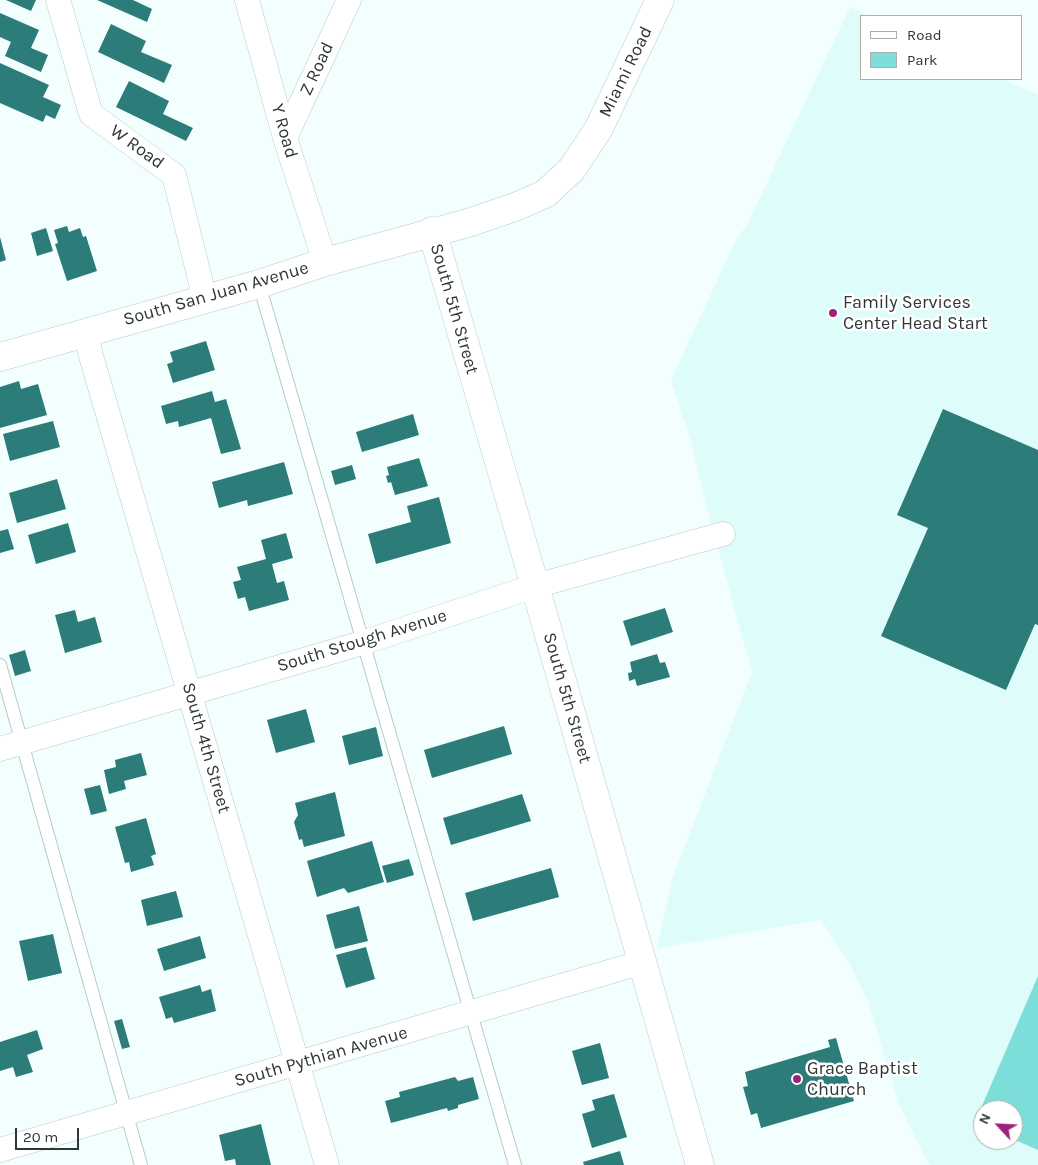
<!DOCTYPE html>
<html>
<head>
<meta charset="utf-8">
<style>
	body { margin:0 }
	#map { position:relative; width:1038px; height:1165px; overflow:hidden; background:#f2fffe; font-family:Karla,sans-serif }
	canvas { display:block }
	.legend { position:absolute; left:860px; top:15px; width:162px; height:65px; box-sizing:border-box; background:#fff; border:1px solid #abafaf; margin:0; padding:6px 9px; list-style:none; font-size:15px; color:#2e3736 }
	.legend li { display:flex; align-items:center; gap:10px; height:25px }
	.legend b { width:25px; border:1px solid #abafaf }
	.north { position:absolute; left:973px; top:1100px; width:50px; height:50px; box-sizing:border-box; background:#fff; border:1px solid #abafaf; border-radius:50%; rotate:295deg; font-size:14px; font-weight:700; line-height:20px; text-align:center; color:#2e3736 }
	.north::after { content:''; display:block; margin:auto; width:18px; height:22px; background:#9c237b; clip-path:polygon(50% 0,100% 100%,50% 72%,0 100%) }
	.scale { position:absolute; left:15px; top:1128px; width:64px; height:22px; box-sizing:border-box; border:2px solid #2e3736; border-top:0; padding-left:6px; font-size:15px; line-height:18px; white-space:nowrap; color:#2e3736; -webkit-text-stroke:4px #fff; paint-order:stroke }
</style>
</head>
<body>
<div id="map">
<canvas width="1038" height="1165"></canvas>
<ul class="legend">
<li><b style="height:6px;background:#fff"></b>Road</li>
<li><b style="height:14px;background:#7dded9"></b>Park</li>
</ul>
<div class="north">N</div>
<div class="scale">20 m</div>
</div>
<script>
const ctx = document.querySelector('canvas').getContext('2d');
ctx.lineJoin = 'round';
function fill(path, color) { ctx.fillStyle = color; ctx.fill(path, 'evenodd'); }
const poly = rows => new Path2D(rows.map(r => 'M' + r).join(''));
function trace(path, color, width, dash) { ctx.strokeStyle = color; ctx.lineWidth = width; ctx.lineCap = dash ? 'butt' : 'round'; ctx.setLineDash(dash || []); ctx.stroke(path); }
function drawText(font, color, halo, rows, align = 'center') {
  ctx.font = font + ' Karla,sans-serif'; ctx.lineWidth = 5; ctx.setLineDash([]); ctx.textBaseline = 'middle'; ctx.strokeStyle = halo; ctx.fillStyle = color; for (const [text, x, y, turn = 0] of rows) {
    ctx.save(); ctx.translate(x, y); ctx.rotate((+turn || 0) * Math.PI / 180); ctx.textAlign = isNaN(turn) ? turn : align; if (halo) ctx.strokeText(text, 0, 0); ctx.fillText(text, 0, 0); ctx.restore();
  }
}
fill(poly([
	[850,7,869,16,862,16,862,79,1003,79,1038,95,1038,1165,931,1165,927,1162,899,1104,868,1001,850,964,821,920,657,948,672,880,752,672,705,502,692,445,671,380,737,238,747,225],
	[983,1110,1013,1110,1013,1140,983,1140]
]), '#ddfcfa');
fill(poly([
	[1038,976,1038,1150,1013,1139,1013,1110,983,1110,983,1126,975,1122]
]), '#7dded9');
fill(poly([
	[6,0,36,0,31,11],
	[97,0,133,0,152,9,147,22],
	[0,13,39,30,31,48,48,55,41,72,5,56,11,42,0,37],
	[111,24,146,41,141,52,172,65,164,83,98,52],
	[0,63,49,85,43,97,61,105,55,119,46,115,43,122,0,103],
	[129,81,169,101,163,114,193,128,186,141,116,107],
	[67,226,69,232,80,228,83,237,86,236,97,271,67,281,55,244,58,243,54,230],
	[46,228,53,251,37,256,31,233],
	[0,237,6,260,0,262],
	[206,341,215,370,173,383,167,364,173,362,170,352],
	[19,381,21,389,38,384,47,415,0,428,0,387],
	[212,391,215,402,226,399,241,449,221,454,211,418,179,427,178,421,166,424,161,406],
	[943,409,1038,450,1038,625,1035,624,1006,690,881,636,928,528,897,515],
	[413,414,419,435,362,452,356,432],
	[53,421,60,447,10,461,3,434],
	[419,458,428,486,395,495,391,482,388,483,386,476,389,475,387,467],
	[284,462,293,494,248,506,247,500,219,508,212,482],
	[352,465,356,479,335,485,331,471],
	[57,479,66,509,17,523,9,493],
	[439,497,451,543,376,564,368,534,411,522,407,506],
	[68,523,76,552,36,564,28,535],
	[8,529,14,549,0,553,0,531],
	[286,533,293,558,272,564,277,583,284,581,289,600,249,611,245,597,238,599,233,582,241,580,237,567,266,559,261,540],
	[665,608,673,632,631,646,623,621],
	[75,610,78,622,95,617,102,642,65,653,55,615],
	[25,650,31,671,15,676,9,655],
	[657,654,660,663,665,662,670,677,637,686,635,679,629,681,628,673,632,672,630,662],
	[306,709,315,742,276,753,267,720],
	[504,726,512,754,432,778,424,750],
	[376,727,383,756,349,765,342,736],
	[141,753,147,775,124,781,126,789,109,794,104,770,116,767,115,760],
	[100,785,107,811,91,815,84,789],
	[335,792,345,836,304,847,302,839,299,840,294,822,298,815,295,803],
	[522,794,531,821,451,845,443,818],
	[146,818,156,854,151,856,154,865,131,872,129,862,125,863,115,827],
	[372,841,384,882,348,893,344,888,317,897,307,861],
	[409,859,414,875,387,883,382,866],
	[551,868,559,897,473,921,465,893],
	[176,891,183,917,147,926,141,900],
	[359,906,368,941,335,949,326,915],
	[53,934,62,973,28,981,19,941],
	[200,936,206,958,164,971,157,949],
	[366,947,375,979,346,988,336,955],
	[200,985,202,992,211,989,216,1011,174,1023,172,1017,166,1019,159,997],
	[122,1019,130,1047,122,1049,114,1021],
	[37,1030,43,1049,27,1055,33,1072,16,1077,13,1067,0,1071,0,1042],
	[836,1038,854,1101,761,1128,757,1113,751,1115,743,1087,748,1086,745,1072,830,1047,828,1040],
	[600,1043,609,1078,582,1085,572,1051],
	[455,1077,458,1081,473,1077,479,1099,458,1105,458,1108,448,1111,447,1108,391,1123,385,1101,400,1097,399,1092],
	[614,1094,627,1137,592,1148,582,1114,595,1110,592,1100],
	[261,1124,271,1165,236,1165,235,1159,225,1161,219,1135],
	[620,1151,624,1165,584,1165,583,1162]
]), '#2c7c79');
const service = poly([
	[259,284,515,1165],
	[0,665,141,1165]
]);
const minor = poly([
	[58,0,91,114,174,175,205,299],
	[247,0,285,138,325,262],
	[285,138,349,0],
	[86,332,91,356,327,1165],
	[0,749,362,643,535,586,723,534],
	[0,1150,643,962]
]);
const tertiary = poly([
	[432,231,535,586,700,1165],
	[0,357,259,284,325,262,468,223,515,207,545,194,572,169,599,128,660,0]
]);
trace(service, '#b6cbca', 14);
trace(minor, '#b6cbca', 25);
trace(tertiary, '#b6cbca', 29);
trace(service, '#fff', 12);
trace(minor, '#fff', 24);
trace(tertiary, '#fff', 28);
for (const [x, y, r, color] of [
	[833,313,5,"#9c237b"],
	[797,1079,5,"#9c237b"]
]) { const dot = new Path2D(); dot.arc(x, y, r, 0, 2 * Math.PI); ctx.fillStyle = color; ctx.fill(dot); trace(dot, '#fff', 2); }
drawText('18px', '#2e3736', '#fff', [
	["Z Road",317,69,-65],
	["Miami Road",626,72,-64],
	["Y Road",284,131,74],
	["W Road",137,147,36],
	["South San Juan Avenue",216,294,-16],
	["South 5th Street",454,309,74],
	["South Stough Avenue",362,641,-17],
	["South 5th Street",567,698,74],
	["South 4th Street",206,748,74],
	["South Pythian Avenue",321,1057,-16]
]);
drawText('18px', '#2e3736', '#fff', [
	["Family Services",843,303],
	["Center Head Start",843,324],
	["Grace Baptist",807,1069],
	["Church",807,1090]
], 'left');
</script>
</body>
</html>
